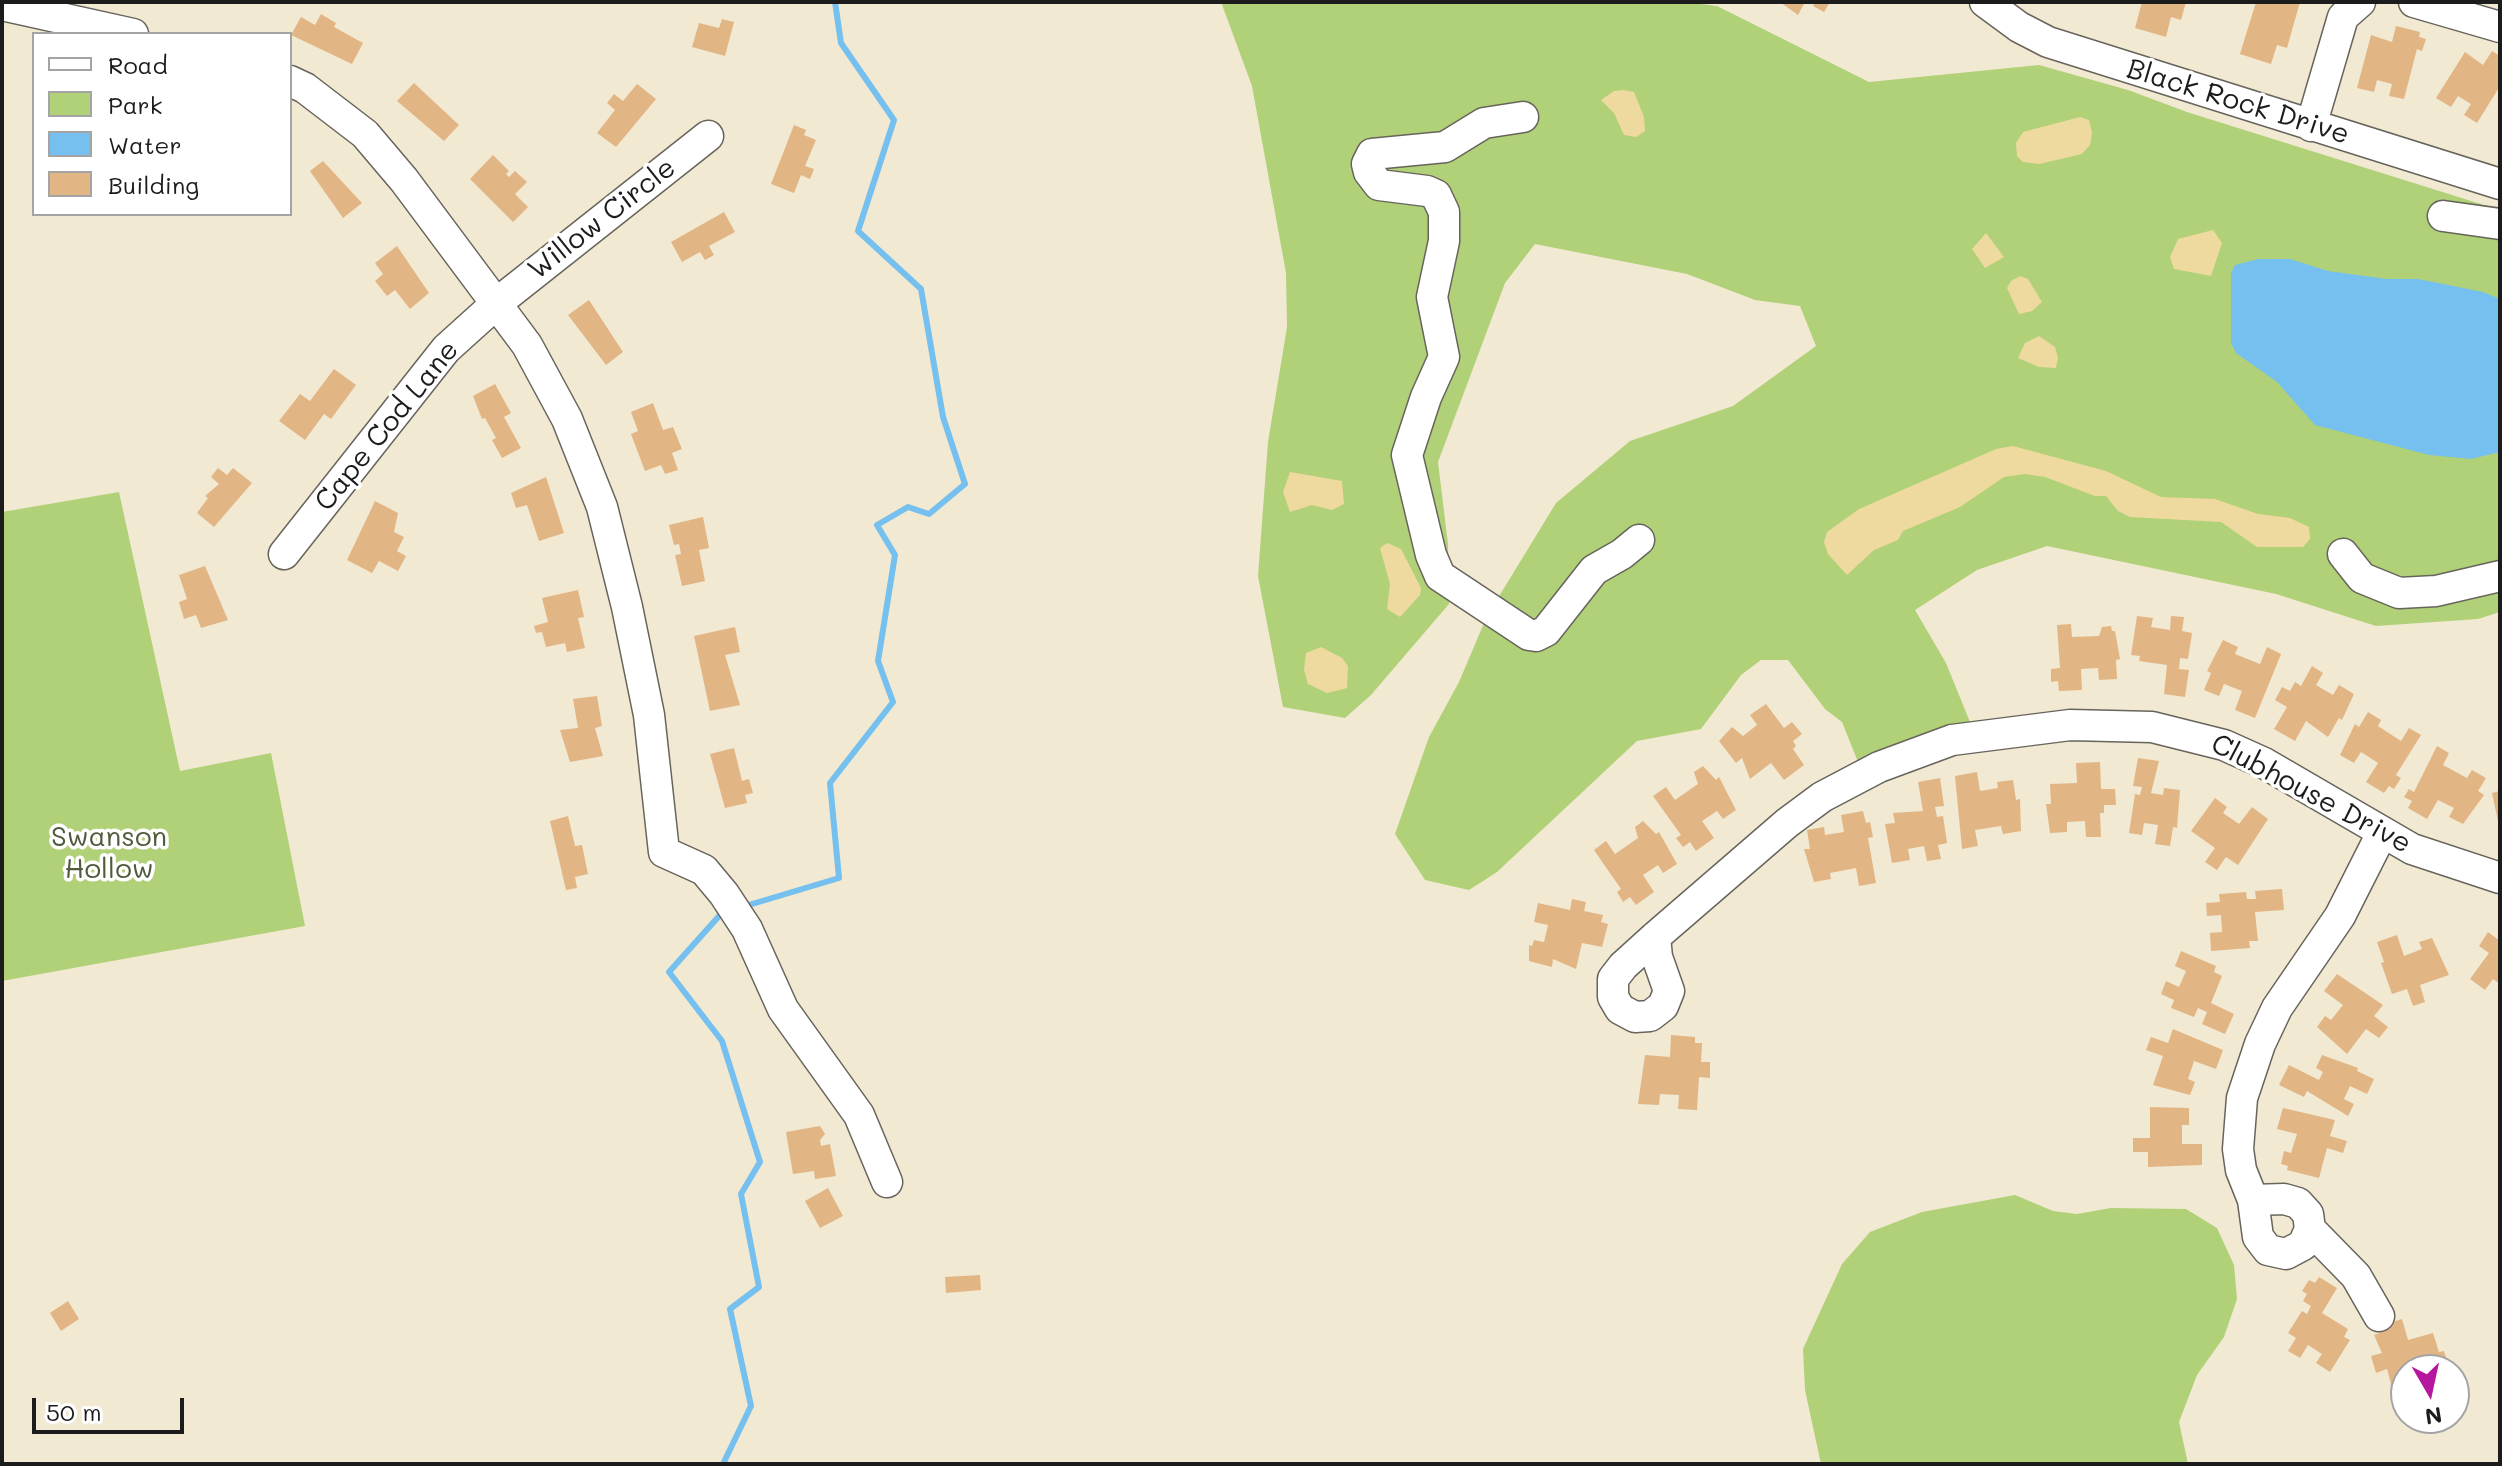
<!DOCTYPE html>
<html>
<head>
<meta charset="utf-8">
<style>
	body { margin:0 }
	#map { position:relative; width:2502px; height:1466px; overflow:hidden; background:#f2e9d2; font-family:Mali,sans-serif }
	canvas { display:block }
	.frame { position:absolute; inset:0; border:4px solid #1c1c1c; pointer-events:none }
	.legend { position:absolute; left:32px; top:32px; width:260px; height:184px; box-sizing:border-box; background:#fff; border:2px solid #a4a4a4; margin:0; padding:10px 14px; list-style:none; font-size:24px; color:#1c1c1c }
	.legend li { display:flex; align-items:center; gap:16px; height:40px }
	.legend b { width:40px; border:2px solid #a4a4a4 }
	.north { position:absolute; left:2390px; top:1354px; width:80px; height:80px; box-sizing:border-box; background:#fff; border:2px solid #a4a4a4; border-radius:50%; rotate:171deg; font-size:22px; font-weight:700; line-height:32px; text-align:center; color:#1c1c1c }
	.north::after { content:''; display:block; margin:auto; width:28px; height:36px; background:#b5179e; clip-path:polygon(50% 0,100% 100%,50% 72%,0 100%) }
	.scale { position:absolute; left:32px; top:1398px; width:152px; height:36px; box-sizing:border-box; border:4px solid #1c1c1c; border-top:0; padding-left:10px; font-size:24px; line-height:28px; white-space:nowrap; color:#1c1c1c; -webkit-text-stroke:6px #fff; paint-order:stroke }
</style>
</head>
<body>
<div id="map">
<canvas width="2502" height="1466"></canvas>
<div class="frame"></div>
<ul class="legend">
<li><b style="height:10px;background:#fff"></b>Road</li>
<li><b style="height:22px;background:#b1d178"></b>Park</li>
<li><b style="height:22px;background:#75c0ef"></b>Water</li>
<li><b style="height:22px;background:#e2b585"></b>Building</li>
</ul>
<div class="north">N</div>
<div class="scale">50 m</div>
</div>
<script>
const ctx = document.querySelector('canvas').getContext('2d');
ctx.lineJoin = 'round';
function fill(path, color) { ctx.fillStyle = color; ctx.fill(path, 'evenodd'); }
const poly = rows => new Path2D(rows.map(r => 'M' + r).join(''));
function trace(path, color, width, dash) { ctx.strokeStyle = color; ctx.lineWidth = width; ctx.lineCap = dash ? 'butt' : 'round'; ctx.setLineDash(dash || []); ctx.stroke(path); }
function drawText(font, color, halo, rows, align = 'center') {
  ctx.font = font + ' Mali,sans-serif'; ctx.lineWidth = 7; ctx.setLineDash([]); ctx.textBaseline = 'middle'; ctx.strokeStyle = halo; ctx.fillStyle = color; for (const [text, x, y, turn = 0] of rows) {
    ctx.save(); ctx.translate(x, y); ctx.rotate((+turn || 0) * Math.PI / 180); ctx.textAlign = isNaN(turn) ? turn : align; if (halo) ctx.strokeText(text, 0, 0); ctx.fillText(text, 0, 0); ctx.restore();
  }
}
fill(poly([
	[1221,2,1685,2,1717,6,1869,82,2039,65,2128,90,2187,112,2500,210,2500,612,2478,619,2376,626,2276,594,2047,546,1977,570,1915,610,1946,663,1970,722,1944,728,1858,762,1842,722,1825,709,1788,660,1761,660,1741,675,1701,729,1637,741,1497,872,1469,890,1425,880,1395,834,1429,737,1459,682,1487,616,1556,503,1630,441,1733,406,1816,346,1800,306,1755,300,1687,274,1535,244,1505,283,1438,462,1448,544,1449,604,1371,695,1345,718,1283,707,1258,576,1268,442,1287,327,1286,273,1252,86],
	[119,492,180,771,271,753,305,926,2,981,2,512],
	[2015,1195,2053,1211,2077,1214,2111,1208,2186,1209,2217,1228,2234,1265,2237,1299,2224,1337,2197,1375,2179,1422,2188,1464,1821,1464,1805,1390,1803,1349,1842,1264,1870,1232,1922,1212]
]), '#b1d178');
fill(poly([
	[1623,90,1634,92,1644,117,1645,131,1636,137,1624,135,1614,113,1601,100,1614,91],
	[2080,117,2089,120,2092,133,2090,145,2082,154,2039,164,2023,162,2017,156,2016,143,2023,132],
	[2213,230,2222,243,2211,276,2174,269,2170,257,2178,239],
	[1986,233,2004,257,1985,268,1972,249],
	[2020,276,2028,279,2042,302,2032,311,2019,314,2007,288,2011,281],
	[2039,336,2055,347,2058,358,2056,368,2039,367,2018,358,2025,343],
	[2013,446,2106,471,2161,497,2215,499,2258,514,2290,518,2309,527,2310,539,2303,547,2257,547,2221,522,2130,517,2118,511,2106,496,2095,496,2045,477,2025,474,2004,477,1960,507,1903,531,1898,540,1874,550,1847,575,1828,554,1824,542,1827,532,1859,509,1996,449],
	[1290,472,1342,481,1344,504,1332,510,1312,505,1290,512,1283,492],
	[1387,543,1401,549,1421,588,1420,595,1400,617,1387,609,1390,584,1380,548],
	[1321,647,1342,658,1348,666,1347,688,1327,693,1308,684,1304,670,1306,653]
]), '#eeda9e');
fill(poly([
	[2258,259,2290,259,2328,271,2387,279,2418,279,2483,292,2500,299,2500,452,2471,459,2429,455,2315,425,2277,382,2236,353,2231,343,2231,273,2235,265]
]), '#75c0ef');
trace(poly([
	[742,907,839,878,830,783,893,702,878,661,895,555,877,525,908,507,929,514,965,484,943,417,921,289,858,231,894,120,841,43,835,2],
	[723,1464,751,1406,730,1309,759,1287,741,1194,760,1162,722,1041,669,972,720,915,727,912]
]), '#75c0ef', 6);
fill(poly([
	[1780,2,1805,2,1798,15],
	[1815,2,1830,2,1824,12,1813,6],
	[2142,2,2186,2,2181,20,2171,17,2166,37,2135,28],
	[2256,2,2300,2,2287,48,2277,45,2271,64,2240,54],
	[321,14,336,23,334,27,363,43,352,64,291,35,301,17,315,25],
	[722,19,734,22,725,56,692,47,699,23,719,28],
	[2396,26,2420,32,2419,37,2426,39,2422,51,2417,49,2404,99,2389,96,2392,84,2377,80,2374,92,2357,88,2371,35,2392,42],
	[2492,51,2500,56,2500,86,2477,123,2464,115,2471,104,2458,96,2451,107,2436,98,2465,52,2483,65],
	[414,83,459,125,444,141,397,101],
	[637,84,656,99,616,147,597,133,615,110,607,103,614,94,623,101],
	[794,125,806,130,804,135,816,140,805,166,814,169,810,179,801,175,794,193,771,184],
	[493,155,509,171,506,174,509,177,515,171,527,182,515,194,528,207,513,222,470,179],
	[323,161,362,203,343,218,310,171],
	[724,212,735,232,709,246,714,255,705,260,700,252,682,262,671,242],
	[397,246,429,293,410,309,395,290,387,296,375,281,383,274,375,263],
	[589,300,623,352,606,365,568,315],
	[334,369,356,385,331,419,324,414,305,440,279,421,300,394,310,401],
	[495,384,511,413,504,417,521,448,502,458,492,440,496,438,485,418,482,419,473,396],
	[653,403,663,430,673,427,682,449,672,453,678,470,665,474,661,465,645,471,631,434,638,431,631,412],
	[218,468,227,475,233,468,252,483,214,527,197,513,208,498,205,496,219,484,211,477],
	[546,477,564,533,539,541,527,505,516,508,511,493],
	[375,501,398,513,394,532,404,537,397,551,406,556,398,571,379,561,372,573,347,560],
	[703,517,709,548,699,550,705,581,682,586,675,555,681,554,679,544,674,545,669,525],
	[205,566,228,620,201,628,196,615,184,619,179,602,187,599,179,575],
	[578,590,584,617,578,618,585,648,567,652,565,643,546,647,542,632,536,633,534,626,548,622,542,598],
	[2137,616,2153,618,2151,627,2170,630,2171,616,2184,617,2182,631,2192,633,2188,659,2180,658,2179,669,2189,670,2185,697,2164,694,2167,665,2139,661,2140,656,2131,655],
	[2071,624,2072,637,2099,636,2102,627,2111,626,2112,631,2115,631,2120,659,2116,660,2117,679,2099,680,2098,668,2081,669,2082,690,2059,691,2058,681,2051,682,2051,669,2060,668,2057,625],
	[735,627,740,652,725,655,740,705,710,711,694,636],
	[2223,640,2238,647,2235,654,2260,664,2267,647,2281,654,2255,718,2235,710,2242,691,2224,684,2219,696,2204,690,2211,673,2207,671],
	[2312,666,2323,673,2316,685,2333,695,2339,685,2354,694,2342,720,2339,718,2328,737,2306,721,2295,741,2274,729,2287,707,2275,700,2282,687,2290,691,2295,682,2301,686],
	[597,696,602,726,595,728,603,756,570,762,560,730,578,728,573,699],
	[1766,704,1784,728,1792,722,1802,734,1793,741,1796,746,1793,749,1804,765,1784,780,1771,763,1750,779,1742,758,1736,763,1719,741,1732,727,1743,736,1757,725,1750,715],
	[2368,712,2381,720,2378,726,2401,741,2409,728,2421,735,2396,775,2401,778,2394,789,2389,786,2384,793,2366,782,2378,763,2361,752,2354,763,2340,755,2355,724,2359,727],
	[2437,746,2449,753,2443,765,2467,778,2472,770,2486,778,2478,791,2484,795,2463,824,2449,817,2454,808,2438,800,2427,819,2408,808,2412,801,2404,797,2409,789,2414,792],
	[734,748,742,781,749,779,753,793,745,795,747,803,725,808,710,754],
	[2138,758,2159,761,2151,793,2163,795,2164,788,2180,790,2177,828,2173,827,2170,846,2155,844,2158,825,2144,823,2142,835,2129,833,2135,794,2140,795,2142,787,2133,786],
	[2100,762,2101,789,2115,789,2116,805,2104,805,2104,813,2100,813,2101,837,2086,837,2085,821,2067,822,2067,832,2050,833,2046,804,2051,804,2050,784,2077,783,2076,763],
	[1703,766,1716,780,1719,777,1736,810,1723,819,1717,811,1702,821,1714,838,1696,851,1690,842,1683,847,1676,838,1681,835,1653,796,1666,787,1675,800,1698,784,1694,772],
	[1977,772,1980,791,1998,788,1997,782,2013,780,2016,800,2020,799,2021,831,2003,834,2001,826,1975,830,1978,846,1962,849,1955,776],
	[1940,778,1944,806,1935,807,1937,817,1943,816,1947,843,1938,845,1941,859,1927,861,1924,846,1908,849,1910,860,1892,863,1885,824,1895,823,1893,813,1923,811,1918,782],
	[2500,791,2500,826,2499,826,2492,793],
	[2215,798,2227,807,2223,813,2239,824,2252,807,2268,819,2238,865,2226,857,2217,870,2205,862,2215,848,2191,831],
	[1863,811,1866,823,1870,822,1873,837,1868,838,1876,883,1859,886,1856,868,1830,873,1831,879,1814,882,1804,849,1810,849,1807,830,1824,827,1825,835,1844,832,1841,815],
	[568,816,575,846,582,845,588,874,575,877,577,888,566,890,550,821],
	[1643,821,1656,834,1659,832,1677,864,1663,873,1658,865,1643,875,1654,892,1636,905,1630,897,1623,902,1617,892,1621,889,1594,850,1606,841,1615,854,1638,838,1635,827],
	[2282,889,2284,910,2255,912,2258,941,2249,941,2250,948,2211,951,2210,933,2222,932,2221,915,2207,916,2206,903,2220,902,2219,894,2246,892,2247,899,2256,899,2255,891],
	[1572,899,1586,902,1584,911,1603,915,1601,922,1608,924,1602,947,1582,943,1576,969,1553,959,1552,967,1529,961,1529,945,1532,946,1534,940,1544,942,1548,925,1534,922,1538,903,1570,910],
	[2488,932,2500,941,2500,984,2493,979,2485,990,2470,979,2489,953,2479,946],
	[2397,935,2404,956,2422,949,2419,942,2432,938,2449,975,2420,985,2425,1002,2413,1006,2407,989,2392,994,2381,963,2384,962,2377,942],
	[2181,951,2216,966,2214,972,2222,976,2211,1003,2234,1014,2225,1034,2202,1024,2207,1012,2198,1008,2194,1017,2171,1008,2174,1000,2161,994,2166,981,2179,987,2186,971,2175,966],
	[2337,974,2383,1005,2374,1016,2388,1027,2379,1038,2366,1029,2347,1054,2317,1027,2325,1016,2331,1020,2343,1005,2324,991],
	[2173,1029,2223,1050,2216,1069,2194,1061,2188,1079,2195,1082,2190,1095,2153,1085,2163,1056,2146,1050,2151,1037,2168,1043],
	[1671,1035,1695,1037,1695,1043,1702,1043,1701,1062,1710,1062,1710,1078,1699,1077,1697,1110,1678,1109,1679,1095,1660,1094,1659,1105,1638,1104,1645,1055,1670,1057],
	[2322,1055,2358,1068,2357,1071,2374,1079,2367,1094,2350,1086,2344,1099,2354,1104,2348,1116,2307,1091,2304,1097,2279,1085,2289,1065,2319,1080,2323,1072,2316,1068],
	[2150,1107,2189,1108,2189,1125,2182,1125,2182,1144,2202,1144,2202,1165,2148,1167,2148,1152,2133,1152,2133,1138,2150,1138],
	[2283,1108,2335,1120,2330,1136,2347,1141,2343,1153,2327,1148,2319,1178,2287,1170,2288,1166,2281,1164,2284,1151,2291,1153,2297,1134,2277,1129],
	[820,1126,825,1134,820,1140,821,1146,830,1144,836,1176,815,1179,814,1171,793,1174,786,1132],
	[828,1188,843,1216,820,1228,805,1201],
	[980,1275,981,1290,946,1293,945,1277],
	[2319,1277,2337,1288,2322,1313,2348,1329,2344,1337,2350,1340,2330,1372,2316,1363,2322,1354,2308,1345,2300,1358,2288,1351,2296,1338,2288,1333,2302,1311,2307,1314,2311,1306,2303,1301,2307,1294,2302,1291,2309,1280,2315,1283],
	[68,1301,79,1319,61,1331,50,1313],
	[2402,1319,2408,1340,2433,1333,2439,1352,2444,1351,2449,1368,2406,1370,2406,1396,2395,1399,2387,1369,2376,1373,2371,1356,2382,1353,2374,1335,2380,1333,2379,1326]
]), '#e2b585');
const minor = poly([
	[1985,2,2019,27,2048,42,2500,184],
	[2414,2,2500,27],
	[2,5,133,34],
	[290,81,305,88,365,134,404,180,527,345,567,419,602,507,627,607,649,715,664,852,704,870,724,894,747,929,783,1009,859,1115,887,1182],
	[1523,117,1484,123,1445,147,1372,154,1367,164,1369,172,1379,185,1427,191,1436,195,1444,212,1444,241,1432,297,1444,357,1426,397,1407,455,1431,555,1440,576,1529,635,1536,636,1546,631,1594,570,1622,554,1639,540],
	[2311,126,2343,17,2360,2],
	[2443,216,2500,224],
	[284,554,446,349,497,303,708,136],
	[2343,554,2362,578,2399,593,2436,591,2500,576],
	[1655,937,1657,957,1669,991,1663,1006,1650,1016,1635,1017,1620,1009,1613,997,1613,979,1623,966,1655,937,1787,823,1822,797,1879,767,1952,740,2070,725,2152,727,2224,745,2264,763,2412,849,2500,878],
	[2253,1200,2284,1199,2298,1203,2308,1214,2310,1229,2303,1245,2286,1254,2268,1250,2258,1237,2253,1200,2241,1170,2238,1149,2242,1098,2260,1044,2277,1008,2340,916,2382,833],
	[2310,1229,2356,1276,2379,1316]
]);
trace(minor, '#67645c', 33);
trace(minor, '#fff', 30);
drawText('28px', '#1c1c1c', '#fff', [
	["Black Rock Drive",2238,102,17],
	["Willow Circle",602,219,-38],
	["Cape Cod Lane",387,426,-51],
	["Clubhouse Drive",2311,794,28]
]);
drawText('28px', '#505b3c', '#fff', [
	["Swanson",109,837],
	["Hollow",109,869]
]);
</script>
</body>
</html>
